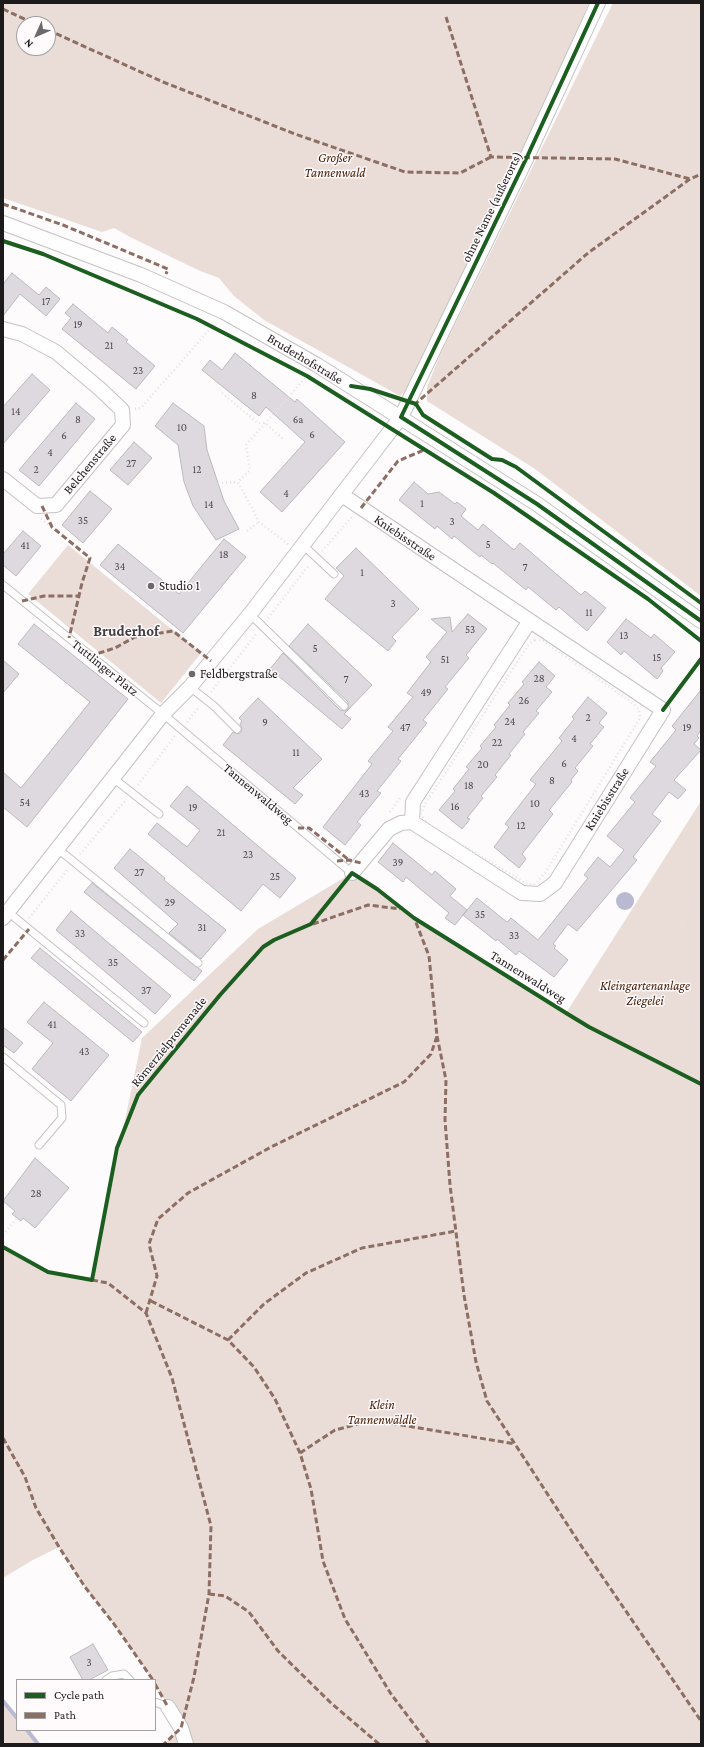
<!DOCTYPE html>
<html>
<head>
<meta charset="utf-8">
<style>
	body { margin:0 }
	#map { position:relative; width:704px; height:1747px; overflow:hidden; background:#fefbfc; font-family:"Crimson Pro",serif }
	canvas { display:block }
	.frame { position:absolute; inset:0; border:4px solid #1c1a1b; pointer-events:none }
	.legend { position:absolute; left:16px; top:1679px; width:140px; height:52px; box-sizing:border-box; background:#fffafc; border:1px solid #a4a0a2; margin:0; padding:5px 7px; list-style:none; font-size:12px; color:#1c1a1b }
	.legend li { display:flex; align-items:center; gap:8px; height:20px }
	.legend b { width:20px; border:1px solid #a4a0a2 }
	.north { position:absolute; left:16px; top:16px; width:40px; height:40px; box-sizing:border-box; background:#fffafc; border:1px solid #a4a0a2; border-radius:50%; rotate:225deg; font-size:11px; font-weight:700; line-height:16px; text-align:center; color:#1c1a1b }
	.north::after { content:''; display:block; margin:auto; width:14px; height:18px; background:#6b696a; clip-path:polygon(50% 0,100% 100%,50% 72%,0 100%) }
</style>
</head>
<body>
<div id="map">
<canvas width="704" height="1747"></canvas>
<div class="frame"></div>
<ul class="legend">
<li><b style="height:5px;background:#1b5e20"></b>Cycle path</li>
<li><b style="height:5px;background:#8d6e63"></b>Path</li>
</ul>
<div class="north">N</div>
</div>
<script>
const ctx = document.querySelector('canvas').getContext('2d');
ctx.lineJoin = 'round';
function fill(path, color) { ctx.fillStyle = color; ctx.fill(path, 'evenodd'); }
const poly = rows => new Path2D(rows.map(r => 'M' + r).join(''));
function trace(path, color, width, dash) { ctx.strokeStyle = color; ctx.lineWidth = width; ctx.lineCap = dash ? 'butt' : 'round'; ctx.setLineDash(dash || []); ctx.stroke(path); }
function drawText(font, color, halo, rows, align = 'center') {
  ctx.font = font + ' "Crimson Pro",serif'; ctx.lineWidth = 3; ctx.setLineDash([]); ctx.textBaseline = 'middle'; ctx.strokeStyle = halo; ctx.fillStyle = color; for (const [text, x, y, turn = 0] of rows) {
    ctx.save(); ctx.translate(x, y); ctx.rotate((+turn || 0) * Math.PI / 180); ctx.textAlign = isNaN(turn) ? turn : align; if (halo) ctx.strokeText(text, 0, 0); ctx.fillText(text, 0, 0); ctx.restore();
  }
}
fill(poly([
	[3,3,589,3,517,164,407,389,400,396,264,320,234,296,219,278,200,271,130,237,114,228,102,232,3,198],
	[24,24,48,24,48,48,24,48],
	[613,3,701,3,701,596,535,469,427,401,427,387,440,355],
	[68,545,201,653,161,703,28,594],
	[701,801,701,1744,164,1744,181,1728,155,1684,155,1680,153,1680,114,1624,85,1587,59,1547,31,1561,3,1578,3,1248,48,1272,92,1280,142,1038,258,929,352,873,377,889,414,918,566,1013],
	[3,1701,17,1718,17,1730,27,1730,38,1744,3,1744]
]), '#eaddd7');
fill(poly([
	'616 901a9 9 0 1 1 18 0a9 9 0 1 1-18 0Z'
]), '#b9bad1');
trace(poly([
	[3,1701,17,1718],
	[27,1730,38,1744]
]), '#b9bad1', 4);
const building = poly([
	[12,273,39,295,46,287,60,299,46,316,20,294,3,316,3,284,12,273],
	[73,304,108,333,112,327,128,340,126,342,155,366,136,389,62,329,71,318,65,313,73,304],
	[235,353,295,402,297,399,345,442,282,512,260,492,305,442,266,407,259,416,202,370,210,360,222,370,235,353],
	[32,374,50,390,3,444,3,407,32,374],
	[76,403,95,419,39,486,19,470,76,403],
	[173,403,204,426,207,450,224,501,239,529,216,540,193,506,184,482,178,445,155,426,173,403],
	[134,442,152,458,128,485,110,470,134,442],
	[414,482,428,494,439,492,455,504,457,502,466,509,461,516,478,530,483,524,514,550,520,543,581,595,585,591,606,608,587,631,559,607,556,610,528,587,526,590,493,563,492,564,481,555,480,557,454,536,452,539,437,526,435,529,399,500,414,482],
	[90,491,112,509,83,543,62,525,90,491],
	[23,531,41,546,16,576,3,565,3,554,23,531],
	[224,539,246,557,183,633,100,565,118,544,179,594,224,539],
	[356,548,419,609,392,637,396,641,388,651,325,599,344,576,336,568,356,548],
	[468,614,487,629,466,655,469,658,445,687,448,689,423,720,427,723,398,759,401,761,377,791,381,793,357,822,361,825,345,845,323,827,372,764,368,761,393,731,388,727,413,697,407,693,431,662,426,657,447,632,431,619,450,617,452,632,468,614],
	[626,619,651,638,654,634,675,652,661,668,663,671,657,679,624,651,621,655,607,642,626,619],
	[34,624,128,699,27,827,3,807,3,772,21,788,90,702,18,644,34,624],
	[308,624,372,685,344,714,351,719,342,729,270,669,283,653,340,710,345,711,348,709,348,702,289,646,308,624],
	[3,660,19,674,3,693,3,660],
	[539,662,555,676,546,687,552,692,536,711,539,713,523,732,525,734,509,754,511,755,495,775,497,777,481,796,483,798,467,818,470,819,462,829,439,810,455,791,453,789,469,769,466,767,482,748,480,746,496,727,494,725,510,705,508,703,524,684,522,682,539,662],
	[701,690,701,730,697,736,699,738,694,744,701,750,674,780,686,790,678,799,669,792,652,814,661,821,633,857,637,860,577,931,568,924,553,944,556,946,554,948,568,960,554,977,519,951,516,955,497,939,496,941,463,915,477,898,507,922,511,918,538,940,588,878,584,875,598,857,610,867,624,850,607,836,635,802,630,798,656,766,650,762,676,730,672,726,701,690],
	[588,697,607,713,599,723,604,727,590,744,593,746,575,768,578,771,571,780,572,782,549,810,553,814,522,854,526,859,519,868,494,847,509,827,505,824,536,784,530,780,562,741,559,738,574,719,572,717,588,697],
	[258,698,322,759,293,788,303,795,295,804,223,745,233,732,238,734,241,732,242,728,240,724,242,721,239,718,258,698],
	[187,786,296,878,280,898,263,884,241,911,148,834,157,823,187,847,200,830,170,806,187,786],
	[393,843,432,875,435,871,456,889,450,896,467,910,455,925,445,918,449,913,406,877,403,882,378,862,393,843],
	[130,849,165,878,164,880,226,930,201,959,169,933,178,924,114,868,130,849],
	[92,883,202,971,194,981,84,892,92,883],
	[71,911,171,996,155,1014,56,930,71,911],
	[40,948,142,1032,133,1042,31,958,40,948],
	[44,1002,109,1055,71,1101,32,1069,53,1043,27,1022,44,1002],
	[3,1027,23,1043,14,1053,3,1045,3,1027],
	[35,1158,69,1188,35,1228,23,1218,21,1221,12,1214,15,1211,3,1201,35,1158],
	[93,1644,108,1670,89,1680,83,1680,70,1657,93,1644]
]);
fill(building, '#ded9df');
trace(building, '#bbb9bb', 1);
const lane = poly([
	[303,545,334,574],
	[3,585,163,714,352,873],
	[250,614,344,706],
	[190,687,214,706,237,729],
	[113,778,159,814],
	[58,849,198,963],
	[8,912,144,1023],
	[3,1057,61,1105,62,1118,39,1145],
	[106,1680,112,1676,124,1674,130,1680],
	[155,1702,168,1707]
]);
const street = poly([
	[3,223,141,275,224,312,317,365,537,504,701,621],
	[3,329,22,334,56,352,100,389,122,410,123,425,56,505,37,506,3,479],
	[342,495,663,710,555,883,540,894,522,893,412,822,401,823,389,829,352,873],
	[412,822,413,802,529,622],
	[3,918,163,714,190,687,250,614,401,417,527,157,598,3],
	[168,1707,181,1728,186,1744]
]);
trace(lane, '#c4c2c2', 9);
trace(street, '#c4c2c2', 16);
trace(poly([
	[222,393,258,423,265,423,283,439],
	[135,409,141,408,215,323],
	[218,483,238,482],
	[41,519,52,527],
	[247,531,259,522],
	[288,544,259,522,238,482,250,470,246,445,308,375],
	[322,551,352,517],
	[268,618,309,565],
	[535,640,542,640,633,703,639,710,640,718,545,873,534,885,527,884,427,824,421,814,425,804,523,653,529,644,535,640],
	[211,692,257,633],
	[187,722,199,707],
	[138,785,175,736],
	[390,812,400,798],
	[80,854,126,800],
	[701,889,645,987,649,997,701,1024],
	[29,918,68,869],
	[3,1235,17,1218]
]), '#e3e2e2', 2.5, [1, 3]);
trace(lane, '#fffeff', 7);
trace(street, '#fffeff', 14);
trace(poly([
	[3,9,35,24],
	[446,17,491,157,615,159,690,179],
	[48,30,163,82,295,134,405,172,460,173,491,157],
	[3,204,63,225,168,269,166,274],
	[414,405,588,253,690,179,701,174],
	[42,506,52,527,90,558,82,583,69,638],
	[361,508,398,461,424,450],
	[22,601,44,596,79,596],
	[90,656,115,648,135,637,173,631,211,661],
	[298,828,309,828,349,860],
	[337,861,349,860,361,863],
	[313,924,368,905,400,909],
	[3,960,29,929],
	[437,1036,446,1080,445,1120,450,1185,464,1295,476,1362,487,1401,578,1541,701,1721],
	[92,1280,108,1283,146,1313,172,1378,211,1526,209,1594,194,1677,181,1728,164,1744],
	[151,1301,228,1340,254,1367,275,1399,300,1453,311,1489,323,1561,345,1619,391,1694,429,1744],
	[146,1313,157,1276,149,1244,158,1219,188,1193,271,1147,404,1082,431,1054,437,1036,429,956,415,920],
	[228,1340,264,1304,306,1273,362,1248,456,1231],
	[3,1438,25,1477,36,1508,59,1547,85,1587,114,1624,153,1680],
	[300,1453,335,1430,362,1423,390,1423,515,1444],
	[209,1594,225,1596,249,1612,278,1651,331,1703,379,1744],
	[155,1684,168,1707]
]), '#8d6e63', 3, [6, 3]);
trace(poly([
	[598,3,527,157,401,417,537,504,701,621],
	[3,241,43,254,197,319,307,376,494,493,648,599,701,641],
	[351,386,370,389,416,404,423,415,492,459,502,460,516,467,701,603],
	[663,710,701,659],
	[3,1247,48,1272,92,1280,117,1148,138,1095,220,995,263,947,274,940,311,924,352,873,377,889,414,918,566,1013,589,1027,701,1084]
]), '#1b5e20', 4);
for (const [x, y, r, color] of [
	[151,586,4,"#6b696a"],
	[192,674,4,"#6b696a"]
]) { const dot = new Path2D(); dot.arc(x, y, r, 0, 2 * Math.PI); ctx.fillStyle = color; ctx.fill(dot); trace(dot, '#fffafc', 1.5); }
drawText('11px', '#4c4a4c', null, [
	["17",46,302],
	["19",78,325],
	["21",109,346],
	["23",138,371],
	["8",254,396],
	["14",16,412],
	["8",78,420],
	["6a",298,420],
	["10",182,428],
	["6",312,435],
	["6",64,436],
	["4",50,453],
	["27",131,464],
	["2",36,470],
	["12",197,470],
	["4",286,494],
	["1",422,504],
	["14",209,505],
	["35",83,521],
	["3",452,522],
	["5",488,545],
	["41",25,546],
	["18",224,555],
	["34",120,567],
	["7",525,568],
	["1",362,573],
	["3",393,604],
	["11",589,613],
	["53",470,630],
	["13",624,636],
	["5",315,649],
	["15",657,658],
	["51",445,660],
	["28",539,679],
	["7",346,680],
	["49",426,693],
	["26",524,701],
	["2",588,718],
	["24",510,722],
	["9",265,723],
	["47",405,728],
	["19",687,728],
	["4",574,739],
	["22",497,743],
	["11",296,753],
	["6",564,764],
	["20",483,765],
	["8",552,781],
	["18",469,786],
	["43",364,794],
	["54",25,803],
	["10",535,804],
	["16",455,807],
	["19",193,808],
	["12",521,826],
	["21",221,833],
	["23",248,855],
	["39",398,863],
	["27",139,873],
	["25",275,877],
	["29",170,903],
	["35",480,915],
	["31",202,928],
	["33",80,934],
	["33",514,936],
	["35",113,963],
	["37",146,991],
	["41",52,1025],
	["43",84,1052],
	["28",36,1194],
	["3",89,1663]
]);
drawText('italic 13px', '#461c00', '#fffafc', [
	["Großer",335,158],
	["Tannenwald",335,173],
	["Kleingartenanlage",645,986],
	["Ziegelei",645,1001],
	["Klein",382,1405],
	["Tannenwäldle",382,1420]
]);
drawText('13px', '#1c1a1b', '#fffafc', [
	["ohne Name (außerorts)",492,207,-64],
	["Bruderhofstraße",305,359,31],
	["Belchenstraße",90,464,-50],
	["Kniebisstraße",405,538,34],
	["Tuttlinger Platz",105,668,39],
	["Tannenwaldweg",258,794,40],
	["Kniebisstraße",607,799,-58],
	["Tannenwaldweg",528,977,32],
	["Römerzielpromenade",169,1042,-51]
]);
drawText('13px', '#1c1a1b', '#fffafc', [
	["Studio 1",159,586],
	["Feldbergstraße",200,674]
], 'left');
drawText('bold 15px', '#423e40', '#fffafc', [
	["Bruderhof",126,631]
]);
</script>
</body>
</html>
